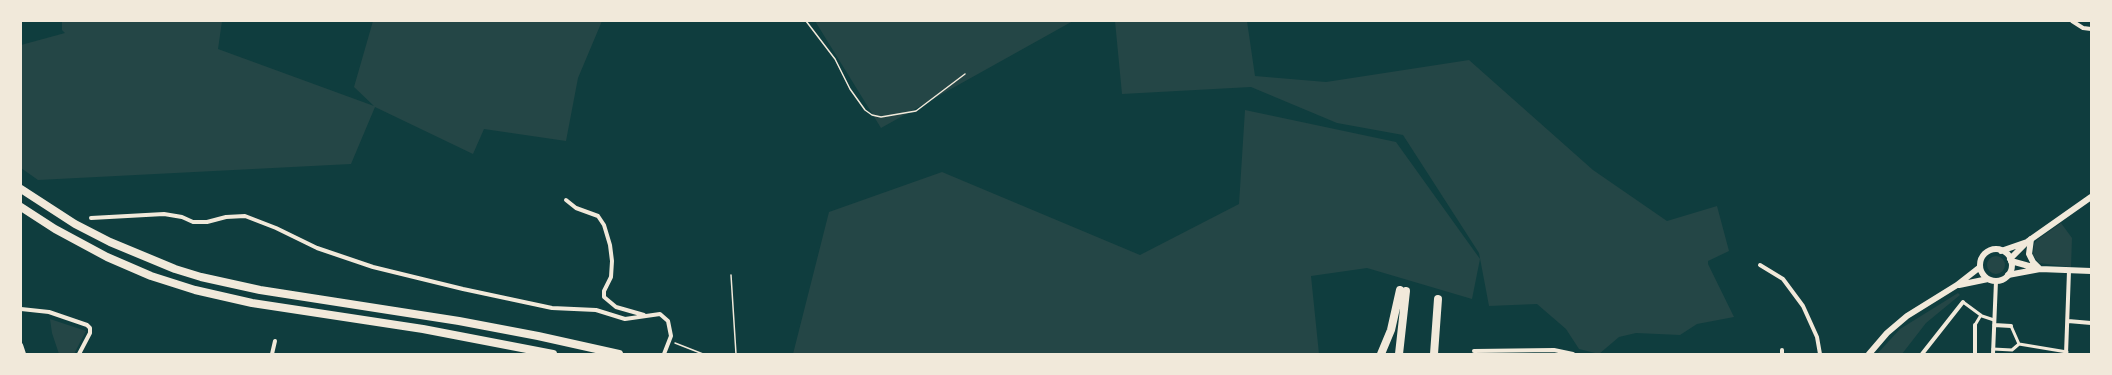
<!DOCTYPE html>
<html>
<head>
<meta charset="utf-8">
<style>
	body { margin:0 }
	#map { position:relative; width:2112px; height:375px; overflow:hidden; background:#0f3d3e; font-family:"Space Grotesk",sans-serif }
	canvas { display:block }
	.frame { position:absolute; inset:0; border:22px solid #f1e9da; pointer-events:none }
</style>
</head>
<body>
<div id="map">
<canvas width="2112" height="375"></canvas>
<div class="frame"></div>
</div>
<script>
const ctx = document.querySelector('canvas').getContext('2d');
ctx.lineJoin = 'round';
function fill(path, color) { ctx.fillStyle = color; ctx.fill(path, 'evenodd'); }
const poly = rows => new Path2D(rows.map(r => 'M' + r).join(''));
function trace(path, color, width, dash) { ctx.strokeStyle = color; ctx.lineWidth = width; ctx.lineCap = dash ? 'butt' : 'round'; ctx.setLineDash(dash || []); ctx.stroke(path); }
fill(poly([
	[62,21,222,21,218,49,374,106,354,87,373,21,602,21,578,78,566,141,484,129,473,154,375,107,351,164,38,180,21,168,21,45,65,33,62,30],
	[815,21,1073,21,881,128],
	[1115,21,1247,21,1255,76,1326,82,1469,60,1593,170,1667,221,1717,206,1729,251,1708,261,1708,264,1734,317,1697,324,1680,335,1636,333,1619,337,1599,354,1579,349,1566,329,1537,304,1489,306,1479,253,1403,135,1337,123,1251,87,1122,94],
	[1245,110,1396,142,1480,259,1472,299,1367,268,1311,276,1319,354,793,354,829,212,942,172,1140,255,1239,204],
	[2061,223,2072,238,2071,267,2039,263,2033,255,2034,244,2037,240],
	'1987 265a9 9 0 1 1 18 0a9 9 0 1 1-18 0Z',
	[1958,293,1960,295,1926,323,1902,354,1877,354,1900,329],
	[50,319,86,331,74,354,59,354,52,333]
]), '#244646');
trace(poly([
	[806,21,835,59,850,89,865,110,872,115,881,117,916,111,965,74],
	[731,275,736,354],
	[675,343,703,354]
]), '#f1e9da', 1.5);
trace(poly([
	[1963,302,1982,316,1994,320],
	[1975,325,1981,315],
	[2011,326,2019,344],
	[1993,349,2012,350,2019,344,2067,352]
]), '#f1e9da', 3);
trace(poly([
	[2072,21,2083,28,2091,29],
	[566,200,576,208,598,216,604,225,610,245,612,261,611,277,604,291,604,297,616,307,644,315],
	[91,218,164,214,182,217,193,222,207,222,226,217,245,216,276,228,317,248,373,267,463,289,552,308,596,310,625,319,660,314,668,321,671,336,664,354],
	[1760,265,1783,279,1803,306,1817,337,1820,354],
	[21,309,49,312,87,325,90,328,90,333,79,354],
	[2068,321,2091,323],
	[1994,325,2011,326],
	[21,345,24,354],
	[1782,350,1782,354],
	[1474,351,1554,350,1573,354],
	[272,354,275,341],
	[1922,354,1963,302],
	[1975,354,1975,325],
	[1993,354,1996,281],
	[2066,354,2069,271]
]), '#f1e9da', 4);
trace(poly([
	[2031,239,2029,254,2033,262,2040,269],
	[2011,261,2036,268],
	[2008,275,2040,269,2091,271]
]), '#f1e9da', 6);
trace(poly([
	'1980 265a16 16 0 1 1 32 0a16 16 0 1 1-32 0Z',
	[2001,251,2027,242,2091,197],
	[2010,259,2026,243],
	[1959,285,1988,279],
	[1869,354,1887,333,1907,316,1957,285,1980,267]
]), '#f1e9da', 6);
trace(poly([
	[21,189,75,224,110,242,175,269,201,277,260,290,459,321,538,336,619,354],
	[21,207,55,229,107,257,151,276,195,290,252,303,423,329,553,354],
	[1381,354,1391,330,1400,290],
	[1399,354,1406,291],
	[1434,354,1438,299]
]), '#f1e9da', 8);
</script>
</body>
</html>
